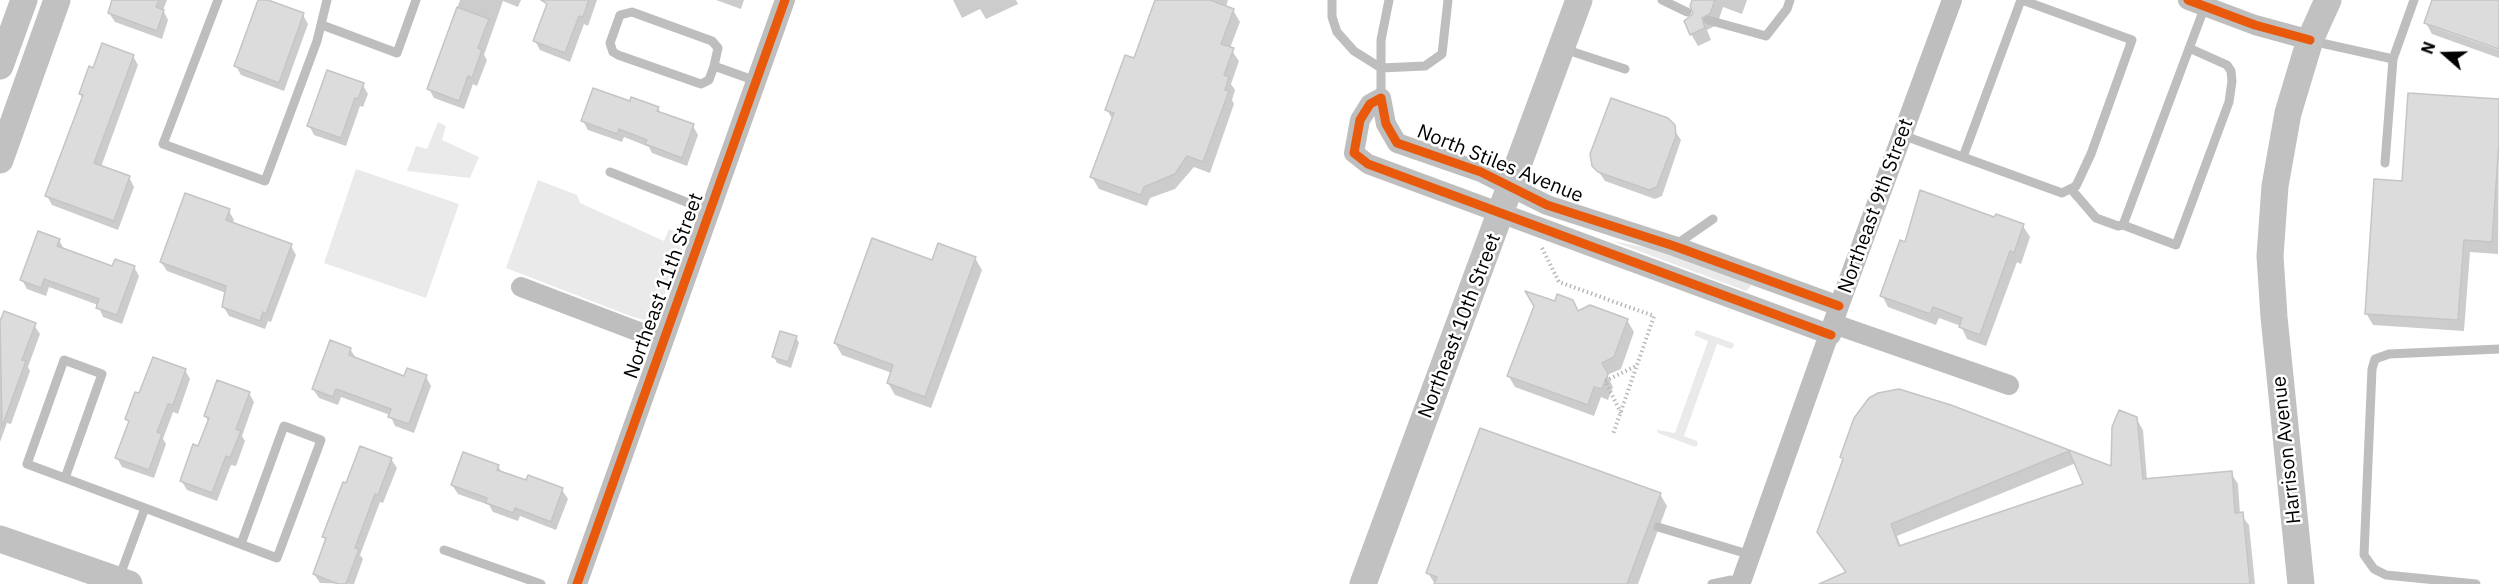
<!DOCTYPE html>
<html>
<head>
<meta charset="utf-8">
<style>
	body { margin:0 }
	#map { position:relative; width:2499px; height:584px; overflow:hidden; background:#fff; font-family:"IBM Plex Sans",sans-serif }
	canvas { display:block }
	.north { position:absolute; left:2415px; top:24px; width:60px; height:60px; -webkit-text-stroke:4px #fff; paint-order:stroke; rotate:290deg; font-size:16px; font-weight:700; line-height:24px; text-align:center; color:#000 }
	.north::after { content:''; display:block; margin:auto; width:21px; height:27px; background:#000; clip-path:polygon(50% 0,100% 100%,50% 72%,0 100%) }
</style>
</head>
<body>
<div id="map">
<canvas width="2499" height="584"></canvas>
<div class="north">N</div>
</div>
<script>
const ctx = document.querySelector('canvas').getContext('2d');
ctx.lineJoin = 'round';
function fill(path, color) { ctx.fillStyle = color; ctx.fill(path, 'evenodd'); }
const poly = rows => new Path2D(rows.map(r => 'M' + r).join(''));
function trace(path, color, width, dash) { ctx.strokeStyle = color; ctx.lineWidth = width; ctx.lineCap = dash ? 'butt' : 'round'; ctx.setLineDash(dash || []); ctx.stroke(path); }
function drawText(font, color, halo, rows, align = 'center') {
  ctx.font = font + ' "IBM Plex Sans",sans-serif'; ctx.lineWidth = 5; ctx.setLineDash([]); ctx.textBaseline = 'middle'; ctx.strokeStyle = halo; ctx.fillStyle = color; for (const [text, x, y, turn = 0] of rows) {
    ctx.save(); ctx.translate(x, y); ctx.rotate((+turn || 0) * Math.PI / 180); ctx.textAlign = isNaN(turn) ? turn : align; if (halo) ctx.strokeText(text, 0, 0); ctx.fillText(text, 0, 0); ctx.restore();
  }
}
fill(poly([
	[438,122,446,126,442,140,479,157,470,178,407,171,416,146,427,149],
	[356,169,459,204,426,298,324,263],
	[538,180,577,195,580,203,664,241,669,229,686,237,656,319,652,322,633,317,506,268],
	[1612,241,1670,252,1749,282,1751,286,1746,291],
	[1696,330,1733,343,1734,346,1731,349,1717,344,1684,436,1697,441,1698,445,1695,447,1658,433,1657,430,1675,433,1708,341,1694,335]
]), '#eaeaea');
fill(poly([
	[114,0,167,0,163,10,168,20,162,39,115,22,109,13],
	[260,0,303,15,308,24,284,91,241,75,236,66],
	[460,0,521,0,518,7,503,1,484,55,487,60,477,86,473,84,464,109,434,98,429,89],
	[554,0,597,0,588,26,584,24,570,62,540,50,535,41],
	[716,0,744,0,741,9],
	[953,0,1016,0,1018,4,986,19,980,9,962,18],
	[1156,0,1228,0,1226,7,1233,10,1240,22,1230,48,1239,61,1231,84,1235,90,1232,100,1234,104,1210,173,1194,167,1175,189,1150,198,1147,206,1099,189,1092,177,1113,120,1107,110,1135,60],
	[1693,0,1747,0,1742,14,1723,7,1717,25,1707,30,1711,40,1698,46,1691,34,1695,15],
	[2433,0,2499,0,2499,47,2433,24,2433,27,2499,50,2499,58,2432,34,2426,23],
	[133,56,138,65,101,167,129,177,134,187,118,230,52,205,47,196,83,99,80,94,94,70],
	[363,85,368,94,363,107,360,106,346,146,314,135,309,125],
	[2499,100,2498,254,2470,252,2464,331,2373,325,2366,313,2403,182],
	[631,103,658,108,661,114,693,126,698,135,687,166,652,153,649,147,624,137,622,142,588,130,583,121],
	[1675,131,1681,140,1662,196,1655,199,1605,181,1592,162],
	[229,211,234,220,232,224,291,246,296,255,271,322,268,321,265,329,229,316,223,306,226,293,167,271,161,262],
	[1996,216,2023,226,2030,237,2021,264,2017,262,1986,346,1967,339,1961,326,1939,318,1936,325,1888,307,1882,295,1906,244,1995,219],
	[59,240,64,249,113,268,134,267,139,276,122,324,103,317,98,305,49,287,46,296,27,289,22,280],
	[975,258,982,270,931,408,895,395,888,383,892,373,842,355,835,343,933,262],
	[1578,312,1627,320,1634,332,1621,369,1607,375,1613,387,1608,400,1601,397,1594,416,1515,387,1508,375],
	[5,313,34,325,40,334,28,367,30,371,11,424,7,423,0,442,0,325],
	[796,337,799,343,791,368,777,363,774,357],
	[350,349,356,358,405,377,426,377,431,386,414,433,395,426,390,415,341,397,338,405,319,398,313,389],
	[185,370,190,379,178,414,173,412,163,439,166,444,154,478,122,467,117,458,130,424,127,419,140,395],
	[1899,390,1909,392,2112,468,2136,418,2143,430,2147,480,2231,473,2238,484,2240,514,2249,525,2255,584,1822,584,1847,574,1819,532,1844,462,1841,457],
	[2076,463,2085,485,1901,547,1897,536],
	[249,393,254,402,242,436,245,441,236,466,231,465,217,501,187,490,181,480,199,448,209,422,205,416],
	[391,459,397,468,383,503,380,502,360,555,363,559,354,584,320,583,314,574,326,541,324,537,347,485],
	[498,466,502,473,527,482,529,477,562,490,568,499,556,530,520,516,518,521,493,512,489,505,458,494,452,485],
	[1660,494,1667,506,1638,584,1435,584,1428,573]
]), '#0003');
const building = poly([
	[112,0,159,0,156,7,164,10,157,31,108,13,112,0],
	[258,0,268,0,304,13,279,83,234,66,258,0],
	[541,0,589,0,583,17,579,16,565,53,533,41,547,4,541,0],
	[1155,0,1210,0,1234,9,1221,44,1234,48,1224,75,1229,77,1225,90,1229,91,1203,162,1187,156,1175,174,1144,187,1141,195,1090,177,1114,113,1105,110,1125,55,1134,58,1155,0],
	[1692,0,1715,0,1710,14,1702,18,1705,28,1690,35,1684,21,1693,14,1690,6,1692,0],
	[2432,0,2499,0,2499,49,2424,23,2432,0],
	[457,7,489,19,478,48,482,50,472,78,468,76,459,101,427,89,457,7],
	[102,43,134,55,94,163,130,176,114,221,45,196,83,95,79,94,89,66,93,68,102,43],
	[327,70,364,83,358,99,355,98,341,138,307,126,327,70],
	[593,88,630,101,631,97,659,107,657,111,694,124,682,158,645,144,647,140,619,129,617,134,581,121,593,88],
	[2408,93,2499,99,2499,142,2492,242,2464,240,2458,320,2365,314,2374,179,2402,181,2408,93],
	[1611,98,1668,118,1675,125,1676,136,1657,187,1649,190,1598,172,1592,166,1590,154,1611,98],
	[1920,190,1994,217,1996,214,2024,224,2014,253,2010,251,1980,335,1959,327,1962,318,1933,307,1930,314,1880,296,1900,240,1905,242,1920,190],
	[185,193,230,209,226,220,292,244,266,314,263,312,260,321,222,307,226,286,160,262,185,193],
	[38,231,60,239,57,246,112,266,115,259,135,266,117,315,96,308,99,299,44,279,41,288,20,280,38,231],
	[872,238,932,260,938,243,976,257,925,397,887,383,893,365,834,343,872,238],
	[1525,291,1555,301,1557,294,1573,300,1578,311,1590,305,1628,319,1614,357,1602,363,1608,374,1602,389,1594,387,1588,405,1507,376,1534,306,1525,291],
	[4,311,36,323,22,360,26,361,2,427,0,321,4,311],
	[780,331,797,336,788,362,772,357,780,331],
	[330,340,351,348,349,355,404,376,407,368,427,375,409,424,388,417,391,409,336,389,333,397,312,389,330,340],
	[153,357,186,369,173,405,168,404,157,432,162,434,149,470,115,458,129,421,125,419,135,392,139,393,153,357],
	[217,380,250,392,236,429,241,431,230,458,226,456,212,493,180,481,193,444,198,446,209,418,204,416,217,380],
	[1899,389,1951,405,2111,466,2112,427,2119,410,2137,417,2143,479,2232,471,2235,513,2243,512,2250,584,1819,584,1846,572,1817,532,1843,459,1840,457,1854,418,1869,398,1878,393,1899,389],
	[2069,451,2083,484,1899,546,1891,524,2069,451],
	[1480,428,1661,493,1627,584,1434,584,1437,577,1426,573,1480,428],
	[360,446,392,458,378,495,375,494,355,548,359,549,346,584,338,584,313,574,326,538,322,537,343,482,346,483,360,446],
	[463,452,499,465,497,470,526,480,528,475,563,488,551,522,515,508,513,513,486,503,487,498,451,485,463,452]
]);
fill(building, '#dcdcdc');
trace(building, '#c5c5c5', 1.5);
trace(poly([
	[1542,248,1559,282,1654,316,1613,434],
	[1621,413,1605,381,1636,366]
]), '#b8b8b8', 4, [1.5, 3]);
trace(poly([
	[218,0,163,144,265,181,317,41,327,0],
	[1332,0,1332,17,1337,32,1354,51,1381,68,1425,66,1442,54,1448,0],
	[1662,0,1687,12],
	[1708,20,1766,36,1787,9,1790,0],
	[322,25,397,53,416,0],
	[2312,41,2393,59,2414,0],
	[1564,49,1625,69],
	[714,66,718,48,712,41,632,12,620,15,610,43,613,52,618,55,701,84,709,80,714,66,756,81],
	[1381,98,1381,40,1389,0],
	[1902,135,2062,193,2076,186,2091,154,2132,40,2022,0],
	[1963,157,2021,0],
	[2385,163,2393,59],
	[610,172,709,211],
	[2071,189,2096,218,2118,226,2123,225,2205,6],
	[2123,225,2176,245,2229,102,2232,81,2231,71,2227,65,2189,48],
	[1674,246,1713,219],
	[65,478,102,374,64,360,27,464,145,508,119,578],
	[145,508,277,558,321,440,284,426,241,544],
	[1658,527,1751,555],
	[444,550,541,584],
	[1712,584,1731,580,1742,583],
	[2476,584,2386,575,2374,569,2364,555,2372,369,2375,359,2389,354,2499,349]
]), '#bebebe', 9);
trace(poly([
	[2188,0,2255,25,2310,40],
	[521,287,663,341],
	[1834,324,2009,385],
	[1831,335,1368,164,1354,153,1360,120,1370,104,1381,98,1386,124,1397,143,1481,172,1547,205,1674,246,1839,306],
	[1741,582,1839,306,1952,0],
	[577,584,785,0]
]), '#bebebe', 20);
trace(poly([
	[0,66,24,0],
	[0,160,57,0],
	[0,539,129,584],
	[1363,584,1579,0],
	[2301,584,2274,317,2270,256,2275,186,2288,113,2310,40,2328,0]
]), '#c1c1c1', 27);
trace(poly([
	[2188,0,2255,25,2310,40],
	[1831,335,1368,164,1354,153,1360,120,1370,104,1381,98,1386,124,1397,143,1481,172,1547,205,1674,246,1839,306],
	[577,584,785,0]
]), '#e8590c', 9);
drawText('20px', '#000', '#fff', [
	["North Stiles Avenue",1500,164,22],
	["Northeast 9th Street",1876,206,-70],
	["Northeast 11th Street",664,286,-70],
	["Northeast 10th Street",1460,326,-69],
	["Harrison Avenue",2287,450,-96]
]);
</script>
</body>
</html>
